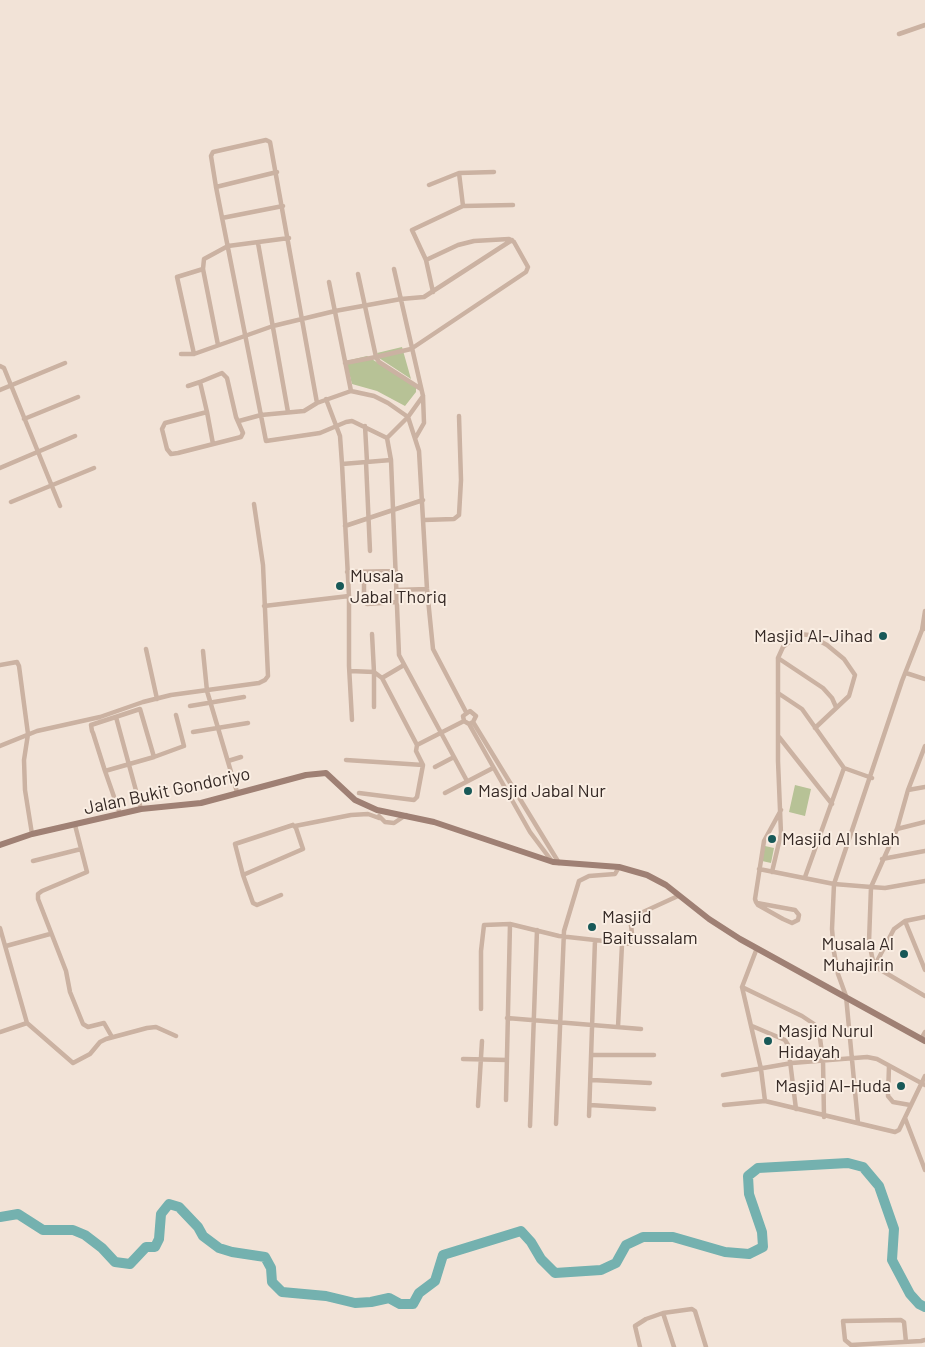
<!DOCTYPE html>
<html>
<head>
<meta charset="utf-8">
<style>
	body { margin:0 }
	canvas { display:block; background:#f2e3d7 }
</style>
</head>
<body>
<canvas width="925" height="1347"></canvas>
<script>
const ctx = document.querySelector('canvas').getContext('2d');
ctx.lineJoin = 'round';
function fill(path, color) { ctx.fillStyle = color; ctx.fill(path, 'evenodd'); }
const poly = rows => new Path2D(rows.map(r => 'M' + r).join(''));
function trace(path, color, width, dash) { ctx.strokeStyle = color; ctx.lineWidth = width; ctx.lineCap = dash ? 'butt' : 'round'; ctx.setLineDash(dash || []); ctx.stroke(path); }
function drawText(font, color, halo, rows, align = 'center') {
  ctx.font = font + ' Barlow,sans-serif'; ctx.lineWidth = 4; ctx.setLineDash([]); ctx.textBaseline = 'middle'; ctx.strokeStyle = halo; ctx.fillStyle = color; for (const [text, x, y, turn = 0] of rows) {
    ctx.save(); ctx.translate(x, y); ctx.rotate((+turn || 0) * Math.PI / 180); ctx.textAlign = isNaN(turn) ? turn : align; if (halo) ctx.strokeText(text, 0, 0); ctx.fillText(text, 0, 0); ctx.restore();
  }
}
fill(poly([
	[402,347,411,379,379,358,377,353],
	[367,356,416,387,416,392,405,406,377,391,352,384,346,361],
	[795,785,811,789,805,816,789,812],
	[765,846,774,848,771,863,762,861]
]), '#b7c296');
trace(poly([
	[0,1217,18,1214,43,1230,73,1230,85,1235,102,1248,115,1262,130,1264,146,1247,155,1247,159,1239,161,1214,169,1204,179,1207,198,1227,203,1236,219,1248,232,1252,265,1257,271,1268,272,1282,282,1292,326,1296,355,1303,371,1302,389,1298,400,1304,413,1304,419,1293,435,1281,443,1255,521,1231,531,1242,541,1259,555,1273,601,1270,616,1263,626,1245,643,1237,673,1237,725,1252,749,1254,763,1247,762,1232,749,1194,748,1176,758,1168,848,1163,863,1167,879,1186,894,1229,892,1260,910,1294,919,1304,925,1307]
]), '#74b1af', 10);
trace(poly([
	[899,34,925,25],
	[459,173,463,206],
	[429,185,459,173,494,172],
	[216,187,277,172],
	[222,218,283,206],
	[258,243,288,412],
	[203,269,218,345],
	[394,269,423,396,424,423,416,437],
	[329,282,351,391],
	[433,292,426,260,412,230,463,206,513,205],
	[181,354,194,354,273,326,335,311,401,299,424,297,512,240],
	[194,354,177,277,203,269,204,259,228,246,289,238],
	[345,363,376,357,358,274],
	[0,366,4,368,60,506],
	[188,386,200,382],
	[421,389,379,362,376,357,411,349,526,272,528,267,514,242,509,239,474,241,458,245,426,260],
	[0,390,65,363],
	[326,399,340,436,342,464,349,596,349,666,352,720],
	[317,403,270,142,266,140,213,152,211,156,216,187,266,441,320,433,346,422,352,421,387,438,391,460,399,655,467,781],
	[207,412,165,423,162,429,167,449,171,454,178,453,241,437,243,433,236,417,227,378,222,373,200,382,207,412,213,444],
	[24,419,78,397],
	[239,421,261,415,304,411,317,403,351,391,374,396,388,403,408,417,419,451,427,589,433,649,466,712],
	[365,426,367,462],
	[387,438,408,417,423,396],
	[366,462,370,551],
	[342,464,391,460],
	[0,468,75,436],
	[11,502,94,468],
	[424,520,454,519,459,515,461,480,459,416],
	[345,526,423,500],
	[347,572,396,571],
	[364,573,364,602,367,604,396,602],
	[396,590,427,589],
	[264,606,349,596],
	[922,630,925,611],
	[146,649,157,699],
	[203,651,207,691,237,792],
	[778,658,823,688,832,698,836,707],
	[0,665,17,662,19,666,28,734,24,760,25,790,32,834],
	[350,671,374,672,372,634],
	[374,672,374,707],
	[906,673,925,679],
	[382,678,404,665],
	[778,693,802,709,844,768,872,778],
	[190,706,244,697],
	[116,717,141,809],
	[473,722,559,863],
	[469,724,473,722,476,716,470,711,463,716,464,721,469,724,530,832,551,860],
	[193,732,248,723],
	[779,737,832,804],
	[417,745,464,721],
	[0,746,37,731,100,717,143,702,171,695,259,683,265,680,268,676,263,565,254,504],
	[925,746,908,790,897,829,871,887,869,942,874,966,925,996],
	[154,757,184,746,176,715],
	[346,760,423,765],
	[228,761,241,757],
	[435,767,454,757],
	[105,771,154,757,140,709,91,725,92,731,93,733,105,771,120,814],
	[908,790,925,787],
	[359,793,414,800,417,797,423,765,416,751,417,745,382,678,374,672],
	[445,793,493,768],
	[379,816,385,822,394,823,406,815],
	[75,825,87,872,42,891,38,894,38,899,66,971,70,992,83,1024,88,1027,104,1023,112,1037],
	[293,825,296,828,303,849,243,875,235,844,293,825],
	[295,826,351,815,368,814,379,818],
	[897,829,925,822],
	[882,859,925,851],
	[33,861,81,849],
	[759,869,834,884,871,887,885,888,925,881],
	[772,872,781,834,778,761,778,658,783,647,799,634,809,635,827,645,844,659,855,675,849,696,815,728],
	[243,875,253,903,257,905,281,895],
	[805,877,844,768],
	[757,903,795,910,799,915,798,920,792,923,783,919,758,905,756,902,755,899,764,841,781,810],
	[905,921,925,970],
	[0,928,27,1023,73,1063,90,1054,100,1042,106,1039,147,1028,156,1027,176,1036],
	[6,946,50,934],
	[757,948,742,987,761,1069,765,1101],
	[875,965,894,929,905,921,925,917],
	[742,987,802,1016,814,1024,819,1031,823,1060,824,1117],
	[481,1009,481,951,484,925,510,924,559,936,631,944,633,941,630,918,678,896],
	[507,1018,641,1029],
	[752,1026,785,1040,788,1045,796,1109],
	[618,1027,622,944],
	[0,1032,27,1023],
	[921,1039,925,1032],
	[592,1055,654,1055],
	[463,1059,507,1060],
	[889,1066,888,1096,893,1102,910,1105],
	[723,1075,792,1063,867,1057,877,1059,925,1085],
	[592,1080,650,1083],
	[506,1100,510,924],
	[590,1105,654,1109],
	[724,1105,765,1101,895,1132,899,1130,925,1076],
	[478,1106,482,1041],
	[589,1116,595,940],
	[905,1118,925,1170],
	[858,1123,846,996,838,974,834,952,832,929,834,884,902,681,922,630,925,628],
	[556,1124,564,931,579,881,589,876,615,874,619,867],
	[530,1126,537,930],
	[663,1313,692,1309,695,1311,706,1347],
	[906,1342,904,1322,901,1320,843,1321,845,1340,851,1345,921,1341,925,1340],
	[640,1347,635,1326,646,1319,663,1313,674,1347]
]), '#cbb2a2', 4.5);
trace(poly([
	[0,845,32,834,141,809,201,803,306,775,326,773,355,800,377,810,434,822,553,862,619,867,647,875,666,885,709,919,740,939,925,1041]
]), '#9f8074', 6);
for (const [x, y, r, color] of [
	[340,586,5,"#185958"],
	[883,636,5,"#185958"],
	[468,791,5,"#185958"],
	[772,839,5,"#185958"],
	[592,927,5,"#185958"],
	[904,954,5,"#185958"],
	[768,1041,5,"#185958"],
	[901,1086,5,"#185958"]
]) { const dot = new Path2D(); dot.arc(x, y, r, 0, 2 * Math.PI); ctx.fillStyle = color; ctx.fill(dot); trace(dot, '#faeee3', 2); }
drawText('18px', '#352925', '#faeee3', [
	["Musala",350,576],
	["Jabal Thoriq",350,597],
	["Masjid Al-Jihad",873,636,"right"],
	["Masjid Jabal Nur",478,791],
	["Masjid Al Ishlah",782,839],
	["Masjid",602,917],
	["Baitussalam",602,938],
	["Musala Al",894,944,"right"],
	["Muhajirin",894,965,"right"],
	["Masjid Nurul",778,1031],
	["Hidayah",778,1052],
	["Masjid Al-Huda",891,1086,"right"]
], 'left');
drawText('18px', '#352925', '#faeee3', [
	["Jalan Bukit Gondoriyo",167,791,-12]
]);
</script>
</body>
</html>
